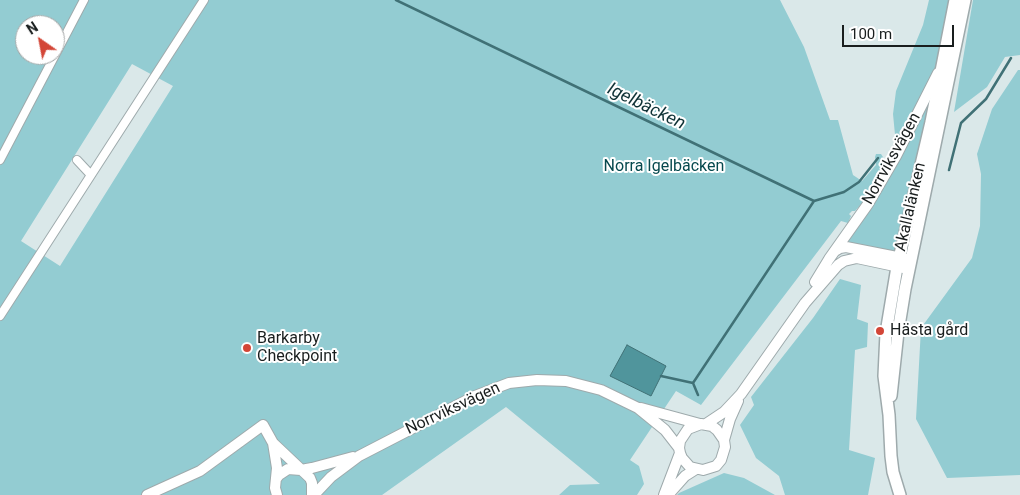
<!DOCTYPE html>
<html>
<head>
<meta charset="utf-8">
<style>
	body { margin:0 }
	#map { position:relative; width:1020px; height:495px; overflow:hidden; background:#dae8e9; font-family:Roboto,sans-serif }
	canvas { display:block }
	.north { position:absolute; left:15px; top:15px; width:50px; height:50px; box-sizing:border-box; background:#fff; border:1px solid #a3a5a5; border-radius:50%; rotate:327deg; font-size:14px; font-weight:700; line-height:20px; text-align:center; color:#191e1e }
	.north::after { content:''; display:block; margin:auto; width:18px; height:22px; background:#d34637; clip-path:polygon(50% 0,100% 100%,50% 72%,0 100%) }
	.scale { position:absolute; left:842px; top:25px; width:112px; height:22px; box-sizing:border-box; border:2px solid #191e1e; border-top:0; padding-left:6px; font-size:15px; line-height:18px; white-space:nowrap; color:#191e1e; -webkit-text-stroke:4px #fff; paint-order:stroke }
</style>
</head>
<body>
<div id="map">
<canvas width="1020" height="495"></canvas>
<div class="north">N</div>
<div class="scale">100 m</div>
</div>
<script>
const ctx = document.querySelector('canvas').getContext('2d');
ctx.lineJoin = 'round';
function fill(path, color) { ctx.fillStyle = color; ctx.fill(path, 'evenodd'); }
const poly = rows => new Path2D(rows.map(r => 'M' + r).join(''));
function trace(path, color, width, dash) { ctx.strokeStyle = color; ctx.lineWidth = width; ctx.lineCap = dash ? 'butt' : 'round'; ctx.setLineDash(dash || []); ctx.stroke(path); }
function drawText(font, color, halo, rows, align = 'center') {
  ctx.font = font + ' Roboto,sans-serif'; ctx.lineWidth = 4; ctx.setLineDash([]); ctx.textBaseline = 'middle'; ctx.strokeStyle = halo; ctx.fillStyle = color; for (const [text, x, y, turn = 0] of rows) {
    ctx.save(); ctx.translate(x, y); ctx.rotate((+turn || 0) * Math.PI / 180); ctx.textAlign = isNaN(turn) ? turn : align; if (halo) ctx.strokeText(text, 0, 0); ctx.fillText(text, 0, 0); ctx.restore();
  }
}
fill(poly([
	[0,0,780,0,804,47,830,120,838,120,853,175,862,181,876,165,875,157,876,154,881,154,883,157,884,163,863,202,855,211,852,211,849,214,851,216,848,223,841,221,701,405,676,391,630,460,639,466,644,484,637,495,559,495,570,485,600,484,506,407,382,495,0,495],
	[25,25,55,25,55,55,25,55],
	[132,64,173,86,60,266,21,241],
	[929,0,951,0,939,58,932,76,896,145,893,114,896,91,923,25],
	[973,0,1020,0,1020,55,1005,57,987,87,954,112],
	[1018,70,1020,70,1020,475,947,478,916,419,921,328,972,258,980,226,981,174,977,154,992,109],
	[932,92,934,93,895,251,893,252,847,244,847,241],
	[840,279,861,285,857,319,868,323,867,347,855,350,849,450,875,458,868,495,785,495,779,476,756,458,740,425,754,405,751,397,813,318],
	[724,473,744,478,775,495,677,495,679,493]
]), '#93ccd2');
const water = poly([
	[627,345,666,366,651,396,610,376,627,345]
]);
fill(water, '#50959c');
trace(water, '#407176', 1);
trace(poly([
	[396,0,814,201,844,192,859,182,878,158],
	[949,170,961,123,986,99,1011,58],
	[661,376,693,383,814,201],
	[693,383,698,395]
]), '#407176', 2.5);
const minor = poly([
	[0,160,84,0],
	[77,160,91,175],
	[0,316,204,0]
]);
const tertiary = poly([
	[835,251,840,248,846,247,907,259],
	[815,282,829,259,868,204,896,156,938,73],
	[641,408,700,424],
	[706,424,724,412,741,394,805,303,838,265,844,261,857,258,904,268],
	[724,440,730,419,738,401],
	[273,443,277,468,275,488,277,495],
	[679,448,680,441,688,429,701,424,712,426,717,430,724,440,725,447,721,460,716,466,703,470,690,467,682,458,680,453],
	[276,479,279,475,288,469,301,470,312,468,353,457],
	[147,495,200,471,263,425,273,443,310,478,312,483,312,495],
	[314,495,331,477,359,456,475,396,509,383,537,380,566,381,601,390,638,408,665,430,679,448,680,453,664,495],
	[668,495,685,476,696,469]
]);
const secondary = poly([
	[891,396,898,332,905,289,965,0],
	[900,495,893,472,891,456,889,415,884,376,886,333,897,267,931,122,955,0]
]);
trace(minor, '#9eaaac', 10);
trace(tertiary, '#9eaaac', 12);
trace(secondary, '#9eaaac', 14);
trace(minor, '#fff', 8);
trace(tertiary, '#fff', 10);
trace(secondary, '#fff', 11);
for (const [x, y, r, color] of [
	[880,331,5,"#d34637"],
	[247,348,5,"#d34637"]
]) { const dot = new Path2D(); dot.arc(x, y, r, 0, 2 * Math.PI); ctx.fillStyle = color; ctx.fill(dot); trace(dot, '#fff', 2); }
drawText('16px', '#191e1e', '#fff', [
	["Norrviksvägen",892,159,-61],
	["Akallalänken",911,207,-77],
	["Norrviksvägen",453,409,-25]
]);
drawText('16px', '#06494e', '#fff', [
	["Norra Igelbäcken",664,167]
]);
drawText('16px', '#191e1e', '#fff', [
	["Hästa gård",890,331],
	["Barkarby",257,339],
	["Checkpoint",257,357]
], 'left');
drawText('italic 18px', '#0f3236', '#fff', [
	["Igelbäcken",646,107,26]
]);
</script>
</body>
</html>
